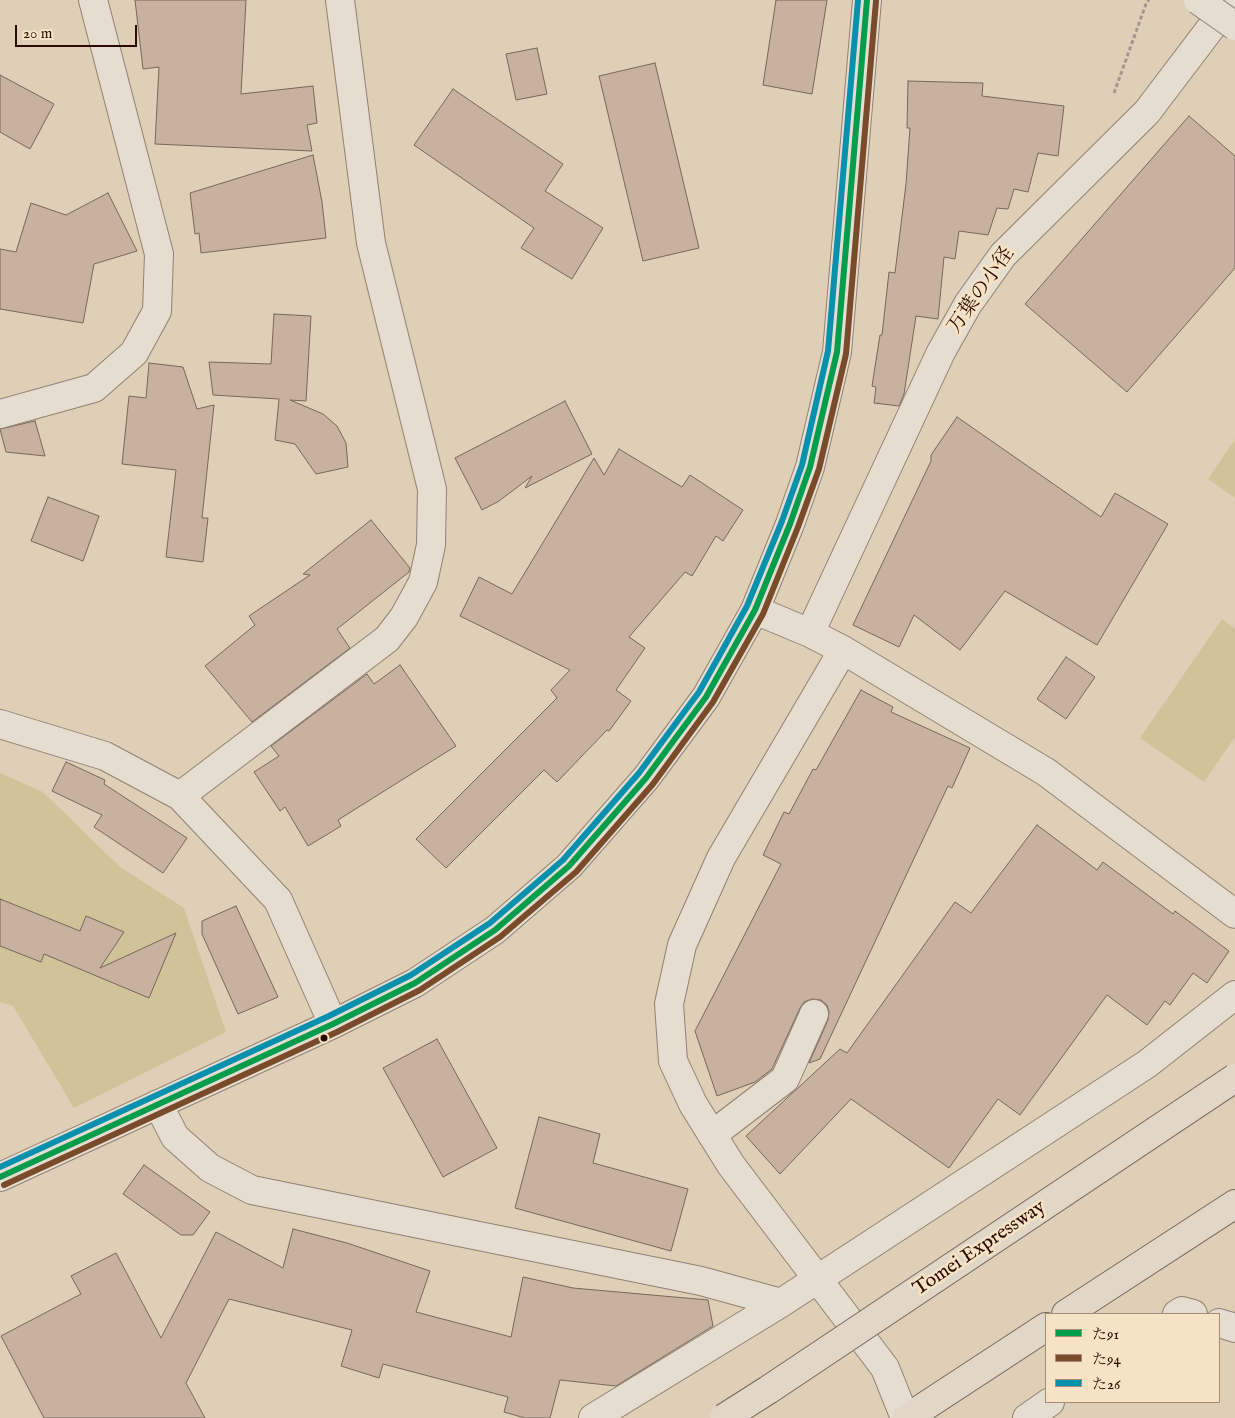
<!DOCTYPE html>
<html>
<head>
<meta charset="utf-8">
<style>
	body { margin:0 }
	#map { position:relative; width:1235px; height:1418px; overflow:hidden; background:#e0cfb7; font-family:"IM FELL English","Noto Serif JP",serif }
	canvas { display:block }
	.legend { position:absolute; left:1045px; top:1313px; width:175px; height:90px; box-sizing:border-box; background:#f6e2c5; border:1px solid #a58c77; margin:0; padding:6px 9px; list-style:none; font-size:15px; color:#2b0b01 }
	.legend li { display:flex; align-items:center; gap:10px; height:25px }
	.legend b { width:25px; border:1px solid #a58c77 }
	.scale { position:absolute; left:15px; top:25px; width:122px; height:22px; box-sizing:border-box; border:2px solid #2b0b01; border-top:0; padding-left:6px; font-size:15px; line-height:18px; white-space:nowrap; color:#2b0b01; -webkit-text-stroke:4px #f6e2c5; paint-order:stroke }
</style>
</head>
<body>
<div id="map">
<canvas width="1235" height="1418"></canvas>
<ul class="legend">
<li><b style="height:6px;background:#029e4d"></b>た91</li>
<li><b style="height:6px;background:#7a4b2a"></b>た94</li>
<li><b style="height:6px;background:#0691af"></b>た26</li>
</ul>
<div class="scale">20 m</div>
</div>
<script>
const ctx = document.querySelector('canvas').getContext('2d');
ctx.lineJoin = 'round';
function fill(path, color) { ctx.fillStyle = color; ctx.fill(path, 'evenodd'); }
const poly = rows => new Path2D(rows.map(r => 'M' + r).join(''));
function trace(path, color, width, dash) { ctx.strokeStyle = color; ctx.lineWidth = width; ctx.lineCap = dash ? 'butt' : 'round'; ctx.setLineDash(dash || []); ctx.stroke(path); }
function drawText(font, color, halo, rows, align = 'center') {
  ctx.font = font + ' "IM FELL English","Noto Serif JP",serif'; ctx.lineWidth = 5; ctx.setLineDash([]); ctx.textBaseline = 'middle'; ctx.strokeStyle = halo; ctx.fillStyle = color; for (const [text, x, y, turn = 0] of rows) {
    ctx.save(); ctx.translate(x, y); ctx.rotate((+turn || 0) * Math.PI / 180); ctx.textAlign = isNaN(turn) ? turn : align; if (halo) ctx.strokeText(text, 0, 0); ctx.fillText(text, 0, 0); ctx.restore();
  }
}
fill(poly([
	[1235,439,1235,498,1208,479],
	[1222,619,1235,629,1235,737,1204,782,1140,738],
	[0,773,43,792,120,867,184,908,226,1032,74,1108,13,1006,0,1002]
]), '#cfc39a');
const building = poly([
	[135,0,246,0,241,94,313,86,317,123,307,125,312,151,155,144,159,67,143,69,135,0],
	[776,0,827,0,812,94,763,85,776,0],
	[537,48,547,94,516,100,506,54,537,48],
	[655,63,699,248,643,261,599,76,655,63],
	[0,75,54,104,30,149,0,132,0,75],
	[908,81,983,83,982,96,1064,106,1058,156,1038,153,1028,192,1014,189,1008,209,997,208,988,235,959,231,955,259,944,257,938,319,916,316,904,394,899,406,874,403,876,387,872,386,880,335,882,335,889,272,895,273,906,184,910,128,907,128,908,81],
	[453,89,563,164,545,191,603,228,572,279,521,248,534,228,414,145,453,89],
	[1189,116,1235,156,1235,268,1127,392,1025,304,1189,116],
	[313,155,322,202,326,238,201,253,199,233,195,234,190,193,313,155],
	[108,193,137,251,94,264,83,323,0,309,0,249,16,252,31,203,66,215,108,193],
	[274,314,311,316,306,401,290,400,323,414,337,426,346,443,348,467,316,474,295,444,275,440,279,399,213,395,209,362,271,364,274,314],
	[149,363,183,367,197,409,214,405,202,518,208,518,203,562,166,557,176,470,122,464,129,396,146,398,149,363],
	[565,401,592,454,525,488,532,476,499,501,482,510,455,458,565,401],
	[957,417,1101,517,1115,493,1168,524,1097,645,1005,591,960,650,914,615,899,647,853,625,931,461,931,455,957,417],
	[35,421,45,456,6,452,0,429,35,421],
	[619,449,682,487,690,475,743,510,723,541,716,536,692,576,685,572,629,637,645,648,616,690,631,701,609,731,607,730,557,782,544,770,446,868,416,839,557,698,551,690,570,670,460,616,479,577,512,594,594,458,604,475,619,449],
	[48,497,99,516,83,561,31,541,48,497],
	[371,520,410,568,409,572,337,629,350,648,252,722,205,666,255,625,249,616,310,575,303,574,371,520],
	[1066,657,1095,677,1066,719,1037,699,1066,657],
	[400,665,456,746,338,820,341,826,308,846,285,807,280,811,254,772,279,756,271,746,367,674,374,684,400,665],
	[861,690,893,707,891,712,970,748,952,788,948,786,820,1059,809,1063,828,1020,829,1012,827,1005,821,1000,812,999,804,1002,800,1008,772,1069,755,1082,717,1096,695,1031,781,864,763,855,784,812,789,814,813,769,816,770,861,690],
	[66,762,105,780,104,784,187,838,163,873,94,827,102,815,52,791,66,762],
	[1037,825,1097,870,1103,862,1173,914,1175,911,1229,951,1207,983,1193,973,1170,1005,1165,1001,1147,1025,1107,995,1020,1115,998,1099,949,1168,851,1099,780,1174,746,1136,840,1049,847,1053,955,902,971,913,1037,825],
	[0,899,80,931,86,916,124,932,100,968,176,933,149,998,44,954,41,962,0,946,0,899],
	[236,906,278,997,238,1014,202,934,202,921,236,906],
	[437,1039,497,1148,443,1177,383,1068,437,1039],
	[539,1117,600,1134,593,1163,688,1189,671,1251,515,1208,539,1117],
	[144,1165,210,1212,193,1235,181,1235,123,1194,144,1165],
	[293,1229,347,1243,430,1271,416,1312,511,1337,523,1277,573,1288,708,1300,713,1326,616,1386,560,1380,550,1418,525,1418,504,1412,508,1397,383,1364,379,1378,341,1366,352,1330,229,1299,186,1383,205,1418,44,1418,1,1336,81,1294,71,1276,116,1253,161,1338,216,1232,283,1268,293,1229]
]);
fill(building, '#c8b29f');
trace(building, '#75675b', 1);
const minor = poly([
	[0,414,94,388,134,353,157,311,159,254,93,0],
	[755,610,810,633,843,650,1046,772,1235,914],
	[810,633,941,352,968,304,1003,255,1147,112,1232,0],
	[843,650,721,858,682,945,669,1004,673,1061,693,1104,731,1165,885,1368,905,1418],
	[0,724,105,756,180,796,278,900,333,1024],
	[180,796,387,639,404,617,423,582,431,545,432,489,371,243,340,0],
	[158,1104,175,1137,210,1168,252,1190,701,1281,781,1303],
	[712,1135,785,1079,814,1014],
	[0,1177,333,1024,415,983,495,930,569,866,646,778,706,697,755,610,790,524,810,467,837,352,867,0],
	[1177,1314,1182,1311,1193,1314],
	[1219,1323,1235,1328],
	[593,1418,781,1303,1147,1064,1235,995],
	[1027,1418,1050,1402]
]);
const highway = poly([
	[1066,1314,1235,1204],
	[907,1418,1046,1327]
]);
trace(minor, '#8f8172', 30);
trace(highway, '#75675b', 30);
trace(poly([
	[1114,93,1146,4,1149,0]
]), '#a1978d', 3, [4, 2.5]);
trace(minor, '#e5ddd0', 28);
trace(highway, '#e1d7c9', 28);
const minorBridge = poly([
	[1198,0,1235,26]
]);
const highwayBridge = poly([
	[724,1418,768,1390,1235,1078]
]);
trace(minorBridge, '#8f8172', 30, []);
trace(highwayBridge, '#75675b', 30, []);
trace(minorBridge, '#e5ddd0', 28);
trace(highwayBridge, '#e1d7c9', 28);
trace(poly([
	[0,1177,333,1024,415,983,495,930,569,866,646,778,706,697,755,610,790,524,810,467,837,352,867,0]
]), '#029e4d', 6);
trace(poly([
	[4,1185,337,1032,420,990,500,937,576,872,653,784,713,702,763,614,798,527,819,469,846,354,876,1]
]), '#7a4b2a', 6);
trace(poly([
	[0,1167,329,1016,411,975,490,923,563,860,639,773,699,692,747,606,782,521,802,465,828,351,858,0]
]), '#0691af', 6);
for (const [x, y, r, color] of [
	[324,1038,4.5,"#2b0b01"]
]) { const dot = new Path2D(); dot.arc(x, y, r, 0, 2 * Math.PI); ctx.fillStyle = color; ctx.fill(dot); trace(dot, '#f6e2c5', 2); }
drawText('20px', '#2b0b01', '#f6e2c5', [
	["万葉の小径",982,291,-55],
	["Tomei Expressway",980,1249,-34]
]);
</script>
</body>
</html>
